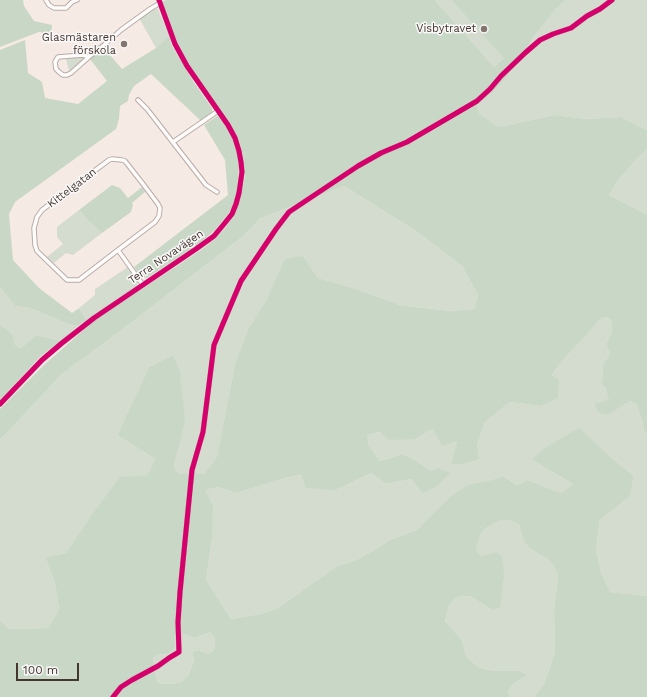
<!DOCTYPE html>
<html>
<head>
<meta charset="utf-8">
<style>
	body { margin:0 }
	#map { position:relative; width:647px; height:697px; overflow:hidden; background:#f6eae5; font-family:"Work Sans",sans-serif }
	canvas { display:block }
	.scale { position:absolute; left:16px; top:663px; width:63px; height:18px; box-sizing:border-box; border:2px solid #463630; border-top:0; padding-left:5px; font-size:12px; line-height:14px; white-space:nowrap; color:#463630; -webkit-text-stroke:3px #f9f9f9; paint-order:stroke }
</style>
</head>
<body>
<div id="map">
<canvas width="647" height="697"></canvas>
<div class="scale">100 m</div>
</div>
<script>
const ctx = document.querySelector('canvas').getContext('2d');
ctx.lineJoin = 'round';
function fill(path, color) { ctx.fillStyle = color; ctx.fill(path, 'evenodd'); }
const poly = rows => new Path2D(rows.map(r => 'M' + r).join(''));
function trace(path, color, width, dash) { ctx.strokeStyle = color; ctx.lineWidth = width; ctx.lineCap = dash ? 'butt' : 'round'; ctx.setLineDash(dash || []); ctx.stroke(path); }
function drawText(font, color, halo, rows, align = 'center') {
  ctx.font = font + ' "Work Sans",sans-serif'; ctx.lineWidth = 3; ctx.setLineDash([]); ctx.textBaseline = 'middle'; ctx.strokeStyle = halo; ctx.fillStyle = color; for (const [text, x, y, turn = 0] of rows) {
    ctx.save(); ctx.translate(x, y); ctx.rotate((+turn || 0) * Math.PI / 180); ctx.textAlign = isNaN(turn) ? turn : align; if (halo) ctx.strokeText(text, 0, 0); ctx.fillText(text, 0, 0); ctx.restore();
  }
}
fill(poly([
	[435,0,510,0,504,58,494,67],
	[565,0,647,0,647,130,621,117,586,119,555,115,498,127,479,113,477,104,495,90,516,66,534,36,556,7],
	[155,8,158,9,169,36,156,48,139,18,152,9],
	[82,57,84,58,83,60,70,72,69,71,66,59],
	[647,149,647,215,609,195,618,180,636,158],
	[344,186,416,231,462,266,478,295,474,309,449,311,400,305,353,288,318,278,303,256,267,299,248,329,235,364,217,456,204,474,179,474,174,467,178,451,173,355,149,367,117,435,155,459,147,476,88,520,66,553,45,557,55,583,59,609,48,628,9,629,0,620,0,440,62,374,123,329,242,237,261,218],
	[79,210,87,220,102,233,73,255,66,253,54,263,47,257,63,244,57,237,57,227],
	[128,267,136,279,138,283,136,287,87,320,79,308,95,295,95,289],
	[0,287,15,306,30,308,68,324,78,326,61,341,36,335,21,348,15,345,13,335,0,324],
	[606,317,612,321,612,332,606,344,610,353,603,365,602,383,606,389,610,400,594,405,607,415,630,401,636,404,642,420,644,430,647,435,647,596,610,592,601,572,596,549,600,520,630,496,634,476,608,455,532,460,573,484,561,493,527,480,517,485,503,476,491,480,470,484,417,530,388,541,373,551,356,560,337,566,278,608,261,614,231,619,206,580,212,539,204,490,218,487,237,493,285,478,302,475,336,490,371,473,386,484,411,479,422,493,431,471,417,461,403,454,380,461,369,446,367,435,380,432,415,439,433,429,457,441,451,464,480,459,477,445,485,422,510,402,540,406,559,381,552,375,560,363,584,338,600,319],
	[501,520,509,520,519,524,523,540,528,547,550,561,555,568,558,576,554,610,555,652,544,684,534,697,510,697,508,692,513,684,526,675,520,671,494,671,478,667,466,656,462,640,445,623,449,606,454,599,461,596,470,596,492,610,496,552,481,556,476,550,480,535,486,528],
	[210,632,215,638,214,650,208,654,199,650,192,652,194,659,188,676,181,682,171,684,158,683,155,673,153,658,156,655,168,654,174,635,184,634,195,638]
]), '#d4dbcf');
fill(poly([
	[0,0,23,0,24,6,34,21,52,25,51,36,45,38,41,32,39,32,0,47],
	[166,0,435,0,494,67,504,58,452,0,565,0,556,8,534,36,516,66,495,90,477,105,479,113,498,127,555,115,586,119,621,117,647,130,647,149,636,159,618,180,609,195,647,215,647,435,644,430,642,420,636,404,630,401,608,415,598,412,594,404,609,400,606,389,602,384,603,365,610,353,606,344,612,332,612,321,606,317,600,319,584,338,560,363,552,375,559,380,558,398,540,406,510,402,485,422,477,445,480,459,462,464,451,464,457,441,442,446,433,429,415,439,389,440,380,432,367,435,369,446,380,461,403,454,417,461,431,471,438,468,450,473,437,486,422,493,411,479,386,484,371,473,336,490,306,488,301,475,285,478,237,493,218,487,205,490,213,506,212,539,206,580,231,619,261,614,278,608,337,566,356,560,373,551,388,541,417,530,454,494,470,484,491,480,503,476,517,485,527,480,561,493,573,484,532,460,545,448,579,428,608,455,634,476,630,496,600,520,596,549,601,572,610,592,647,596,647,697,534,697,544,684,555,652,554,610,558,576,555,568,550,561,528,547,523,540,519,524,509,520,501,520,486,528,480,535,476,550,481,556,496,552,502,557,504,574,500,607,492,610,470,596,461,596,454,599,449,606,445,622,462,640,466,656,478,667,494,671,520,671,527,675,513,684,508,692,510,697,0,697,0,620,9,629,48,628,59,609,55,583,45,557,66,553,88,520,120,477,147,476,155,459,117,435,149,367,173,355,180,372,185,420,174,467,179,474,204,474,217,456,235,364,248,329,267,299,285,259,303,256,318,278,353,288,400,305,449,311,474,309,478,295,462,266,416,231,344,186,261,218,242,237,123,329,62,374,0,440,0,409,45,364,95,320,201,250,215,239,226,227,233,217,237,208,243,186,245,175,243,155,240,144,234,131,222,113,194,75,177,44,161,2],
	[210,632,215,638,214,650,208,654,199,650,192,652,194,660,188,676,181,682,171,684,158,683,155,673,153,658,156,655,168,654,175,647,174,635,184,634,195,638],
	[169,36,172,46,195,84,212,108,212,112,201,121,151,74,134,86,129,95,128,101,120,106,119,119,116,129,15,202,9,214,13,260,39,288,72,313,79,308,87,320,78,326,68,324,30,308,15,306,0,287,0,50,25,40,28,73,42,82,45,98,78,104,107,81,90,59,104,48,122,69,156,48],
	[217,116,220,117,232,135,238,154,239,168,237,190,233,206,228,214,215,230,199,244,147,278,141,277,134,267,228,195,225,160,204,125],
	[112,185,120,188,128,198,142,187,145,192,132,203,133,205,131,212,102,233,87,220,79,210],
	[0,324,13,335,15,345,21,348,36,335,61,341,40,357,0,400]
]), '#c9d8c6');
const minor = poly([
	[46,0,49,5,54,8,66,8,72,2,77,0],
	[89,57,71,73,67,75,63,75,59,72,56,69,55,62,58,57,83,55,89,57,104,45,121,30,150,9,160,3],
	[138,100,147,109,206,185,217,192],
	[173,142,218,111],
	[118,250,79,280,67,280,37,251,35,245,34,228,37,217,42,210,109,160,112,159,122,160,125,161,143,184,158,204,160,208,159,216,155,222,118,250,143,285],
	[0,404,42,360,62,343,94,318,196,249,214,236,224,224,232,214,236,204,239,193,242,172,241,162,239,151,235,138,228,125,187,66,175,44,159,0],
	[113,697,121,687,132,680,158,666,169,658,179,652,178,622,180,592,192,470,203,432,214,345,241,281,276,229,289,212,358,166,381,153,407,142,477,101,490,89,501,76,525,53,540,40,553,34,571,28,587,16,600,9,612,0]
]);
trace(minor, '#b8aca7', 5.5);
trace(minor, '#fefcfb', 3.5);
trace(poly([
	[0,404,42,360,62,343,94,318,196,249,214,236,224,224,232,214,236,204,239,193,242,172,241,162,239,151,235,138,228,125,187,66,175,44,159,0],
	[113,697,121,687,132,680,158,666,169,658,179,652,178,622,180,592,192,470,203,432,214,345,241,281,276,229,289,212,358,166,381,153,407,142,477,101,490,89,501,76,525,53,540,40,553,34,571,28,587,16,600,9,612,0]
]), '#d6006c', 5);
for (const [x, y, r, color] of [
	[484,29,4,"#84756f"],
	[124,44,4,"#84756f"]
]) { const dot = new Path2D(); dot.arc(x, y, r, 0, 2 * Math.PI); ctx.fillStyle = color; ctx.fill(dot); trace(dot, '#f9f9f9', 1.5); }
drawText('11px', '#463630', '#f9f9f9', [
	["Visbytravet",476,29],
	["Glasmästaren",116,38],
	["förskola",116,51]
], 'right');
drawText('11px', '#463630', '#f9f9f9', [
	["Kittelgatan",72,188,-37],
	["Terra Novavägen",166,257,-34]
]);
</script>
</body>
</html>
